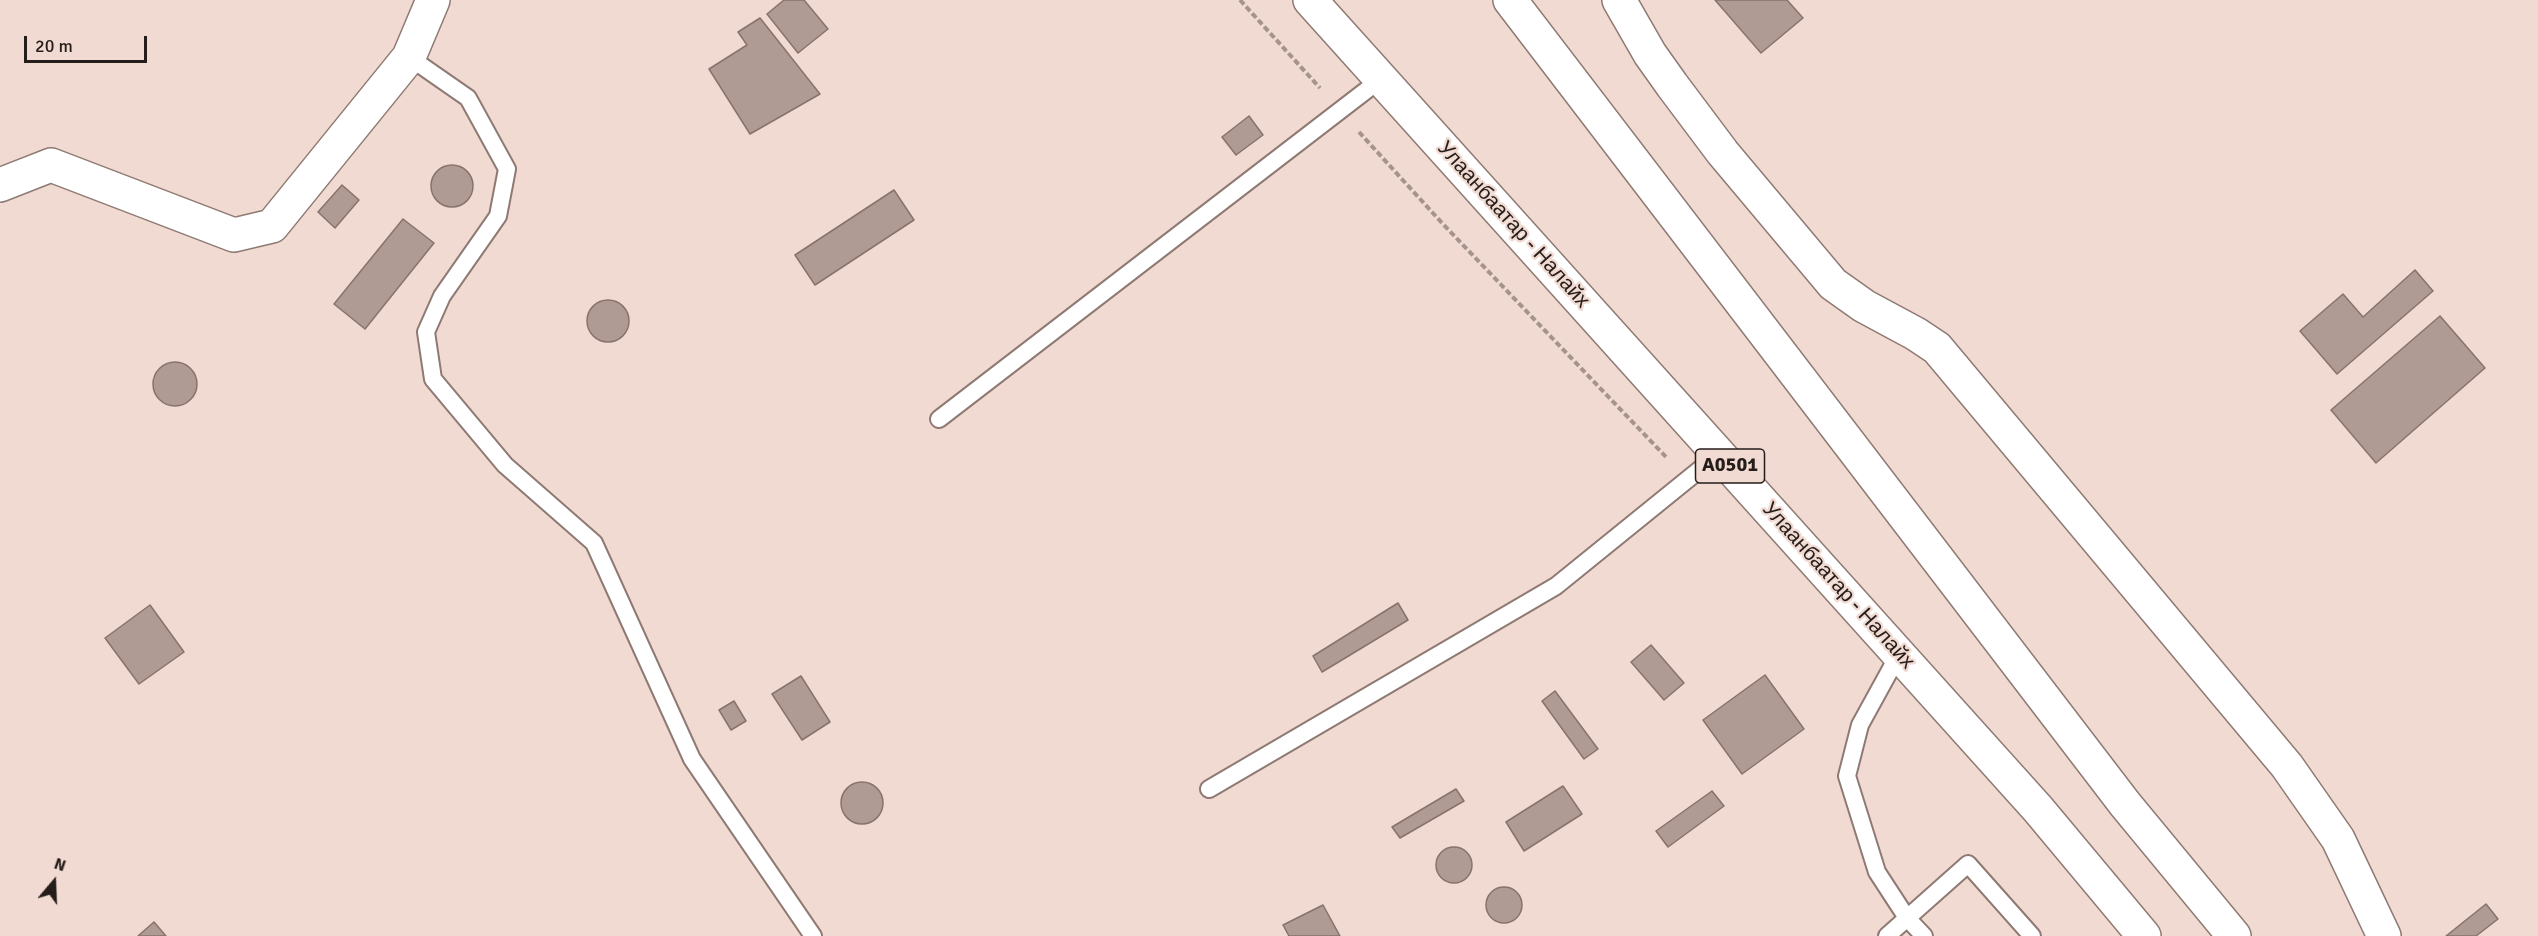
<!DOCTYPE html>
<html>
<head>
<meta charset="utf-8">
<style>
	body { margin:0 }
	#map { position:relative; width:2538px; height:936px; overflow:hidden; background:#f1dad2; font-family:Signika,sans-serif }
	canvas { display:block }
	.north { position:absolute; left:24px; top:852px; width:60px; height:60px; -webkit-text-stroke:4px #f1dad2; paint-order:stroke; rotate:19deg; font-size:16px; font-weight:700; line-height:24px; text-align:center; color:#251d1a }
	.north::after { content:''; display:block; margin:auto; width:21px; height:27px; background:#251d1a; clip-path:polygon(50% 0,100% 100%,50% 72%,0 100%) }
	.scale { position:absolute; left:24px; top:36px; width:123px; height:27px; box-sizing:border-box; border:3px solid #251d1a; border-top:0; padding-left:8px; font-size:18px; line-height:21px; white-space:nowrap; color:#251d1a; -webkit-text-stroke:4px #f1dad2; paint-order:stroke }
</style>
</head>
<body>
<div id="map">
<canvas width="2538" height="936"></canvas>
<div class="north">N</div>
<div class="scale">20 m</div>
</div>
<script>
const ctx = document.querySelector('canvas').getContext('2d');
ctx.lineJoin = 'round';
function fill(path, color) { ctx.fillStyle = color; ctx.fill(path, 'evenodd'); }
const poly = rows => new Path2D(rows.map(r => 'M' + r).join(''));
function trace(path, color, width, dash) { ctx.strokeStyle = color; ctx.lineWidth = width; ctx.lineCap = dash ? 'butt' : 'round'; ctx.setLineDash(dash || []); ctx.stroke(path); }
function drawText(font, color, halo, rows, align = 'center') {
  ctx.font = font + ' Signika,sans-serif'; ctx.lineWidth = 4.5; ctx.setLineDash([]); ctx.textBaseline = 'middle'; ctx.strokeStyle = halo; ctx.fillStyle = color; for (const [text, x, y, turn = 0] of rows) {
    ctx.save(); ctx.translate(x, y); ctx.rotate((+turn || 0) * Math.PI / 180); ctx.textAlign = isNaN(turn) ? turn : align; if (halo) ctx.strokeText(text, 0, 0); ctx.fillText(text, 0, 0); ctx.restore();
  }
}
const building = poly([
	[784,0,804,0,828,29,798,53,767,14,784,0],
	[1715,0,1787,0,1803,18,1761,53,1715,0],
	[760,18,820,94,750,134,709,69,747,45,738,32,760,18],
	[1249,116,1263,135,1236,155,1222,137,1249,116],
	'431 186a21 21 0 1 1 42 0a21 21 0 1 1-42 0Z',
	[342,185,359,200,335,228,318,212,342,185],
	[894,190,914,220,815,285,795,255,894,190],
	[403,219,434,243,365,329,334,304,403,219],
	[2415,270,2433,291,2337,374,2300,331,2343,294,2363,317,2415,270],
	'587 321a21 21 0 1 1 42 0a21 21 0 1 1-42 0Z',
	[2440,316,2485,368,2376,463,2331,410,2440,316],
	'153 384a22 22 0 1 1 44 0a22 22 0 1 1-44 0Z',
	[1398,603,1408,620,1322,672,1313,656,1398,603],
	[150,605,184,652,139,684,105,638,150,605],
	[1651,645,1684,683,1664,700,1631,662,1651,645],
	[1765,675,1804,729,1742,774,1703,720,1765,675],
	[801,676,830,722,802,740,772,694,801,676],
	[1555,691,1598,749,1584,759,1542,701,1555,691],
	[734,701,746,721,731,730,719,710,734,701],
	'841 803a21 21 0 1 1 42 0a21 21 0 1 1-42 0Z',
	[1563,786,1582,814,1524,851,1506,822,1563,786],
	[1456,789,1464,801,1400,838,1392,827,1456,789],
	[1712,791,1724,806,1668,847,1656,831,1712,791],
	'1436 865a18 18 0 1 1 36 0a18 18 0 1 1-36 0Z',
	'1486 905a18 18 0 1 1 36 0a18 18 0 1 1-36 0Z',
	[2486,904,2498,919,2476,936,2446,936,2486,904],
	[1323,905,1340,936,1289,936,1283,925,1323,905],
	[154,922,166,936,138,936,154,922]
]);
fill(building, '#b09b94');
trace(building, '#88736c', 1.5);
const lane = poly([
	[409,57,468,98,507,169,498,216,442,296,426,332,433,379,505,465,594,543,692,759,813,936],
	[939,419,1381,79],
	[1899,654,1860,725,1847,776,1877,872,1907,918,1924,936],
	[1209,789,1556,586,1719,454],
	[1887,936,1968,864,2032,936]
]);
const street = poly([
	[1619,0,1650,54,1672,85,1723,153,1833,284,1864,306,1916,334,1937,348,2287,766,2338,839,2384,936],
	[0,185,51,165,234,235,272,226,409,57,433,0]
]);
const highway = poly([
	[1310,0,2038,809,2144,936],
	[1510,0,2125,804,2234,936]
]);
trace(lane, '#8e7a73', 20);
trace(street, '#8e7a73', 36);
trace(highway, '#8e7a73', 36);
trace(poly([
	[1240,0,1320,88],
	[1359,132,1442,223,1667,458]
]), '#a5948e', 4, [6, 3]);
trace(lane, '#fff', 16);
trace(street, '#fff', 33);
trace(highway, '#fff', 33);
for (const [x, y, w] of [
	[1730,466,69]
]) { const box = new Path2D(); box.roundRect(x - w / 2, y - 17, w, 34, 4.5); ctx.fillStyle = '#f1dad2'; ctx.fill(box); trace(box, '#251d1a', 1.5); }
drawText('bold 20px', '#251d1a', null, [
	["A0501",1730,466]
]);
drawText('21px', '#251d1a', '#f1dad2', [
	["Улаанбаатар - Налайх",1513,225,48],
	["Улаанбаатар - Налайх",1838,586,48]
]);
</script>
</body>
</html>
